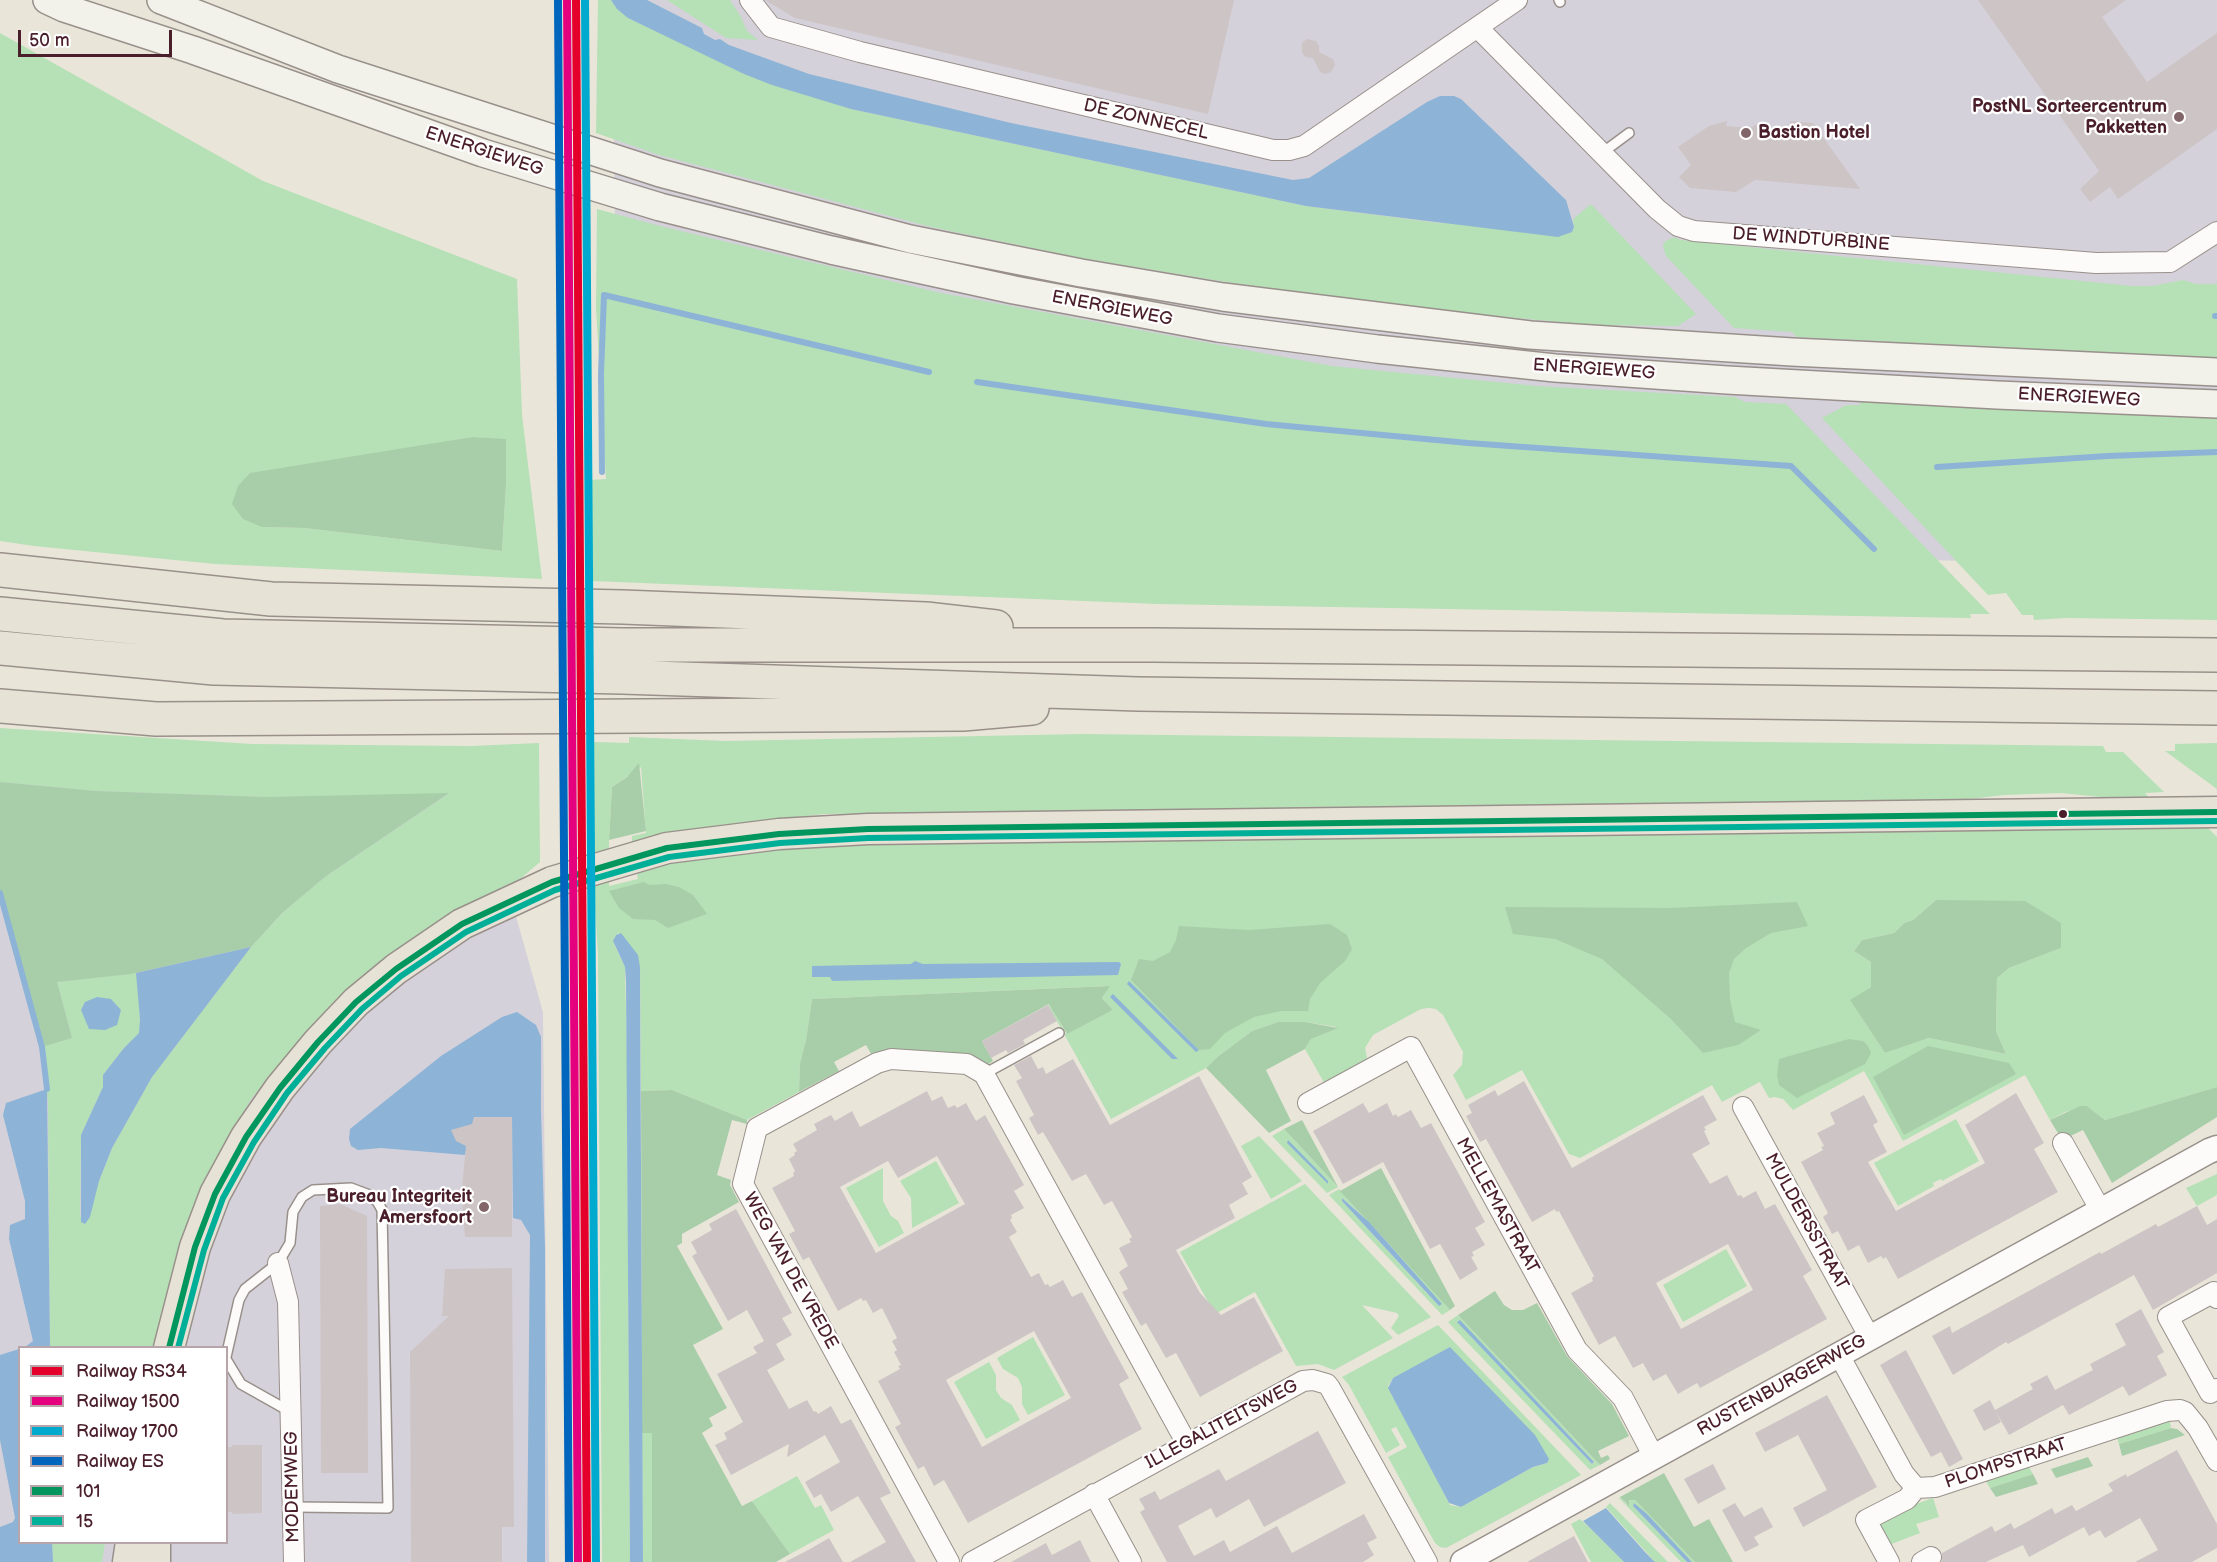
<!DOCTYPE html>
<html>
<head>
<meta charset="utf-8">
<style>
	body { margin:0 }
	#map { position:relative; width:2217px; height:1562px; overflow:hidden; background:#e9e6d9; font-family:"Balsamiq Sans",sans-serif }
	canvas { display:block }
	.legend { position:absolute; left:18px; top:1346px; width:210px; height:198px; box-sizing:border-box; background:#fff; border:2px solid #b7a5aa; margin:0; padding:8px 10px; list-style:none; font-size:18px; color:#4a1f2b }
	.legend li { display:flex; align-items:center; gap:12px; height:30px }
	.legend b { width:30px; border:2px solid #b7a5aa }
	.scale { position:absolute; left:18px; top:30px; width:154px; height:27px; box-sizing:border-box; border:3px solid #4a1f2b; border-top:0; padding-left:8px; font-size:18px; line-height:21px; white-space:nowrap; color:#4a1f2b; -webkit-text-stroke:4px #fff; paint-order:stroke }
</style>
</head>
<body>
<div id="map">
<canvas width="2217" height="1562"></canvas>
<ul class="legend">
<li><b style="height:8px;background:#e4002b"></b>Railway RS34</li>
<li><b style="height:8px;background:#e5007d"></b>Railway 1500</li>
<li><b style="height:8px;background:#00a9ce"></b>Railway 1700</li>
<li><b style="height:8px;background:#0065bd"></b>Railway ES</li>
<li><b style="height:8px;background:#00965e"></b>101</li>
<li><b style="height:8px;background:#00af98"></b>15</li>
</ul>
<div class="scale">50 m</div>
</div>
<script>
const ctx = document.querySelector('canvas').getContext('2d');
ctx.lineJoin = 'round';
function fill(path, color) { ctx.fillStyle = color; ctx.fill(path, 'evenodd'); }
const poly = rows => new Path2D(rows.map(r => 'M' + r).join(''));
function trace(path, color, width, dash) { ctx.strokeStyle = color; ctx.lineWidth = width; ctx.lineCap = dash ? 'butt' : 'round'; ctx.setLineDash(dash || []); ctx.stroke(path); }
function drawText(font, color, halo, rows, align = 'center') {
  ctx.font = font + ' "Balsamiq Sans",sans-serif'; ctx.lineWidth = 4.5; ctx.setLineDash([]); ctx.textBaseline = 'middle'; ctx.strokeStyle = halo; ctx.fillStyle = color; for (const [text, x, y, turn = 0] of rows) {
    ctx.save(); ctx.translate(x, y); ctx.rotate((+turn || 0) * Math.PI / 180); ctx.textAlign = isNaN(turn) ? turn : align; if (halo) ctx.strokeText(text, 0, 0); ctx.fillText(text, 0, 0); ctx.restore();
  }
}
fill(poly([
	[612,0,2217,0,2217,564,1973,561,619,534],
	[0,757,479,785,543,1012,549,1562,0,1562],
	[20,1348,226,1348,226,1542,20,1542]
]), '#d5d1da');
fill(poly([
	[598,0,611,0,628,18,684,44,851,109,1306,206,1439,223,1574,227,1573,219,1591,204,1696,314,1678,326,1592,325,1421,309,1226,282,1081,258,931,227,659,155,596,133],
	[667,0,730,0,741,17,747,31,758,40,726,38],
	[0,33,263,181,517,279,522,415,542,579,215,564,34,546,0,541],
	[472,437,506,440,506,485,502,551,304,528,262,527,393,451],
	[597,209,660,226,941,293,1332,366,1537,386,1735,397,1745,402,1786,404,1990,614,1970,614,1971,618,1158,604,592,581,590,480,606,479,596,308],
	[1674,237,1681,240,2132,286,2152,286,2183,280,2196,284,2217,284,2217,358,1797,337,1792,332,1734,328,1666,256,1663,247,1664,242],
	[1861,400,2217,412,2217,620,2066,618,2034,620,2033,615,2022,615,2006,593,1988,595,1822,418,1846,405,1860,405],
	[0,728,252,744,471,746,539,743,540,862,520,879,477,901,376,971,310,1028,251,1099,212,1170,190,1218,171,1286,157,1347,50,1347,48,1102,42,1047,72,1038,57,982,136,973,137,977,140,1019,139,1034,124,1048,103,1075,103,1087,81,1135,80,1217,99,1181,112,1148,152,1077,251,947,282,913,326,876,448,794,266,797,96,791,0,782],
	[1082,734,2103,746,2106,752,2123,752,2164,792,2145,793,2151,800,2140,801,2061,793,2004,795,1926,804,825,814,720,825,632,842,632,836,646,833,641,767,612,787,609,840,609,886,638,879,637,874,669,860,831,842,2207,827,2217,837,2217,1087,2105,1120,2087,1106,2065,1112,2050,1120,2025,1075,1903,1141,1864,1071,1793,1110,1783,1099,1775,1097,1769,1098,1760,1082,1722,1102,1712,1085,1580,1158,1569,1154,1522,1070,1466,1100,1453,1075,1462,1065,1463,1052,1443,1015,1436,1009,1429,1008,1421,1009,1373,1035,1365,1048,1368,1063,1326,1086,1305,1049,1311,1039,1337,1027,1305,1022,1278,1022,1252,1031,1216,1058,1206,1068,1111,1119,1048,1005,1050,1004,1066,1034,1113,1010,1102,998,1109,986,812,999,806,1040,800,1063,799,1092,747,1120,672,1090,641,1091,640,967,619,933,615,936,614,944,625,967,627,1058,630,1562,602,1562,598,954,595,906,594,742,629,743,629,737,726,741],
	[1936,900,2061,948,2009,968,1997,978,1996,1031,2006,1054,1929,1038,1885,1053,1851,1001,1871,987,1871,962,1854,951,1862,940,1894,933,1904,923,1913,920],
	[2217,743,2217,789,2165,751,2175,751,2175,744],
	[1956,1119,1979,1161,1942,1181,1941,1179,1933,1183,1934,1186,1898,1206,1874,1163],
	[1284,1129,1338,1187,1327,1193,1272,1136],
	[1259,1136,1302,1181,1271,1199,1241,1146],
	[936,1161,959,1203,912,1228,911,1198,900,1181],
	[883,1168,883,1201,891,1216,898,1221,904,1233,879,1247,846,1188],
	[2217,1174,2217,1195,2197,1206,2186,1188],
	[1305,1184,1431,1317,1398,1335,1391,1328,1399,1316,1397,1313,1362,1305,1393,1338,1334,1370,1318,1364,1296,1366,1255,1292,1215,1314,1180,1252],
	[1339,1189,1363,1214,1450,1310,1442,1315,1329,1195],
	[1342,1198,1369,1222,1441,1304,1439,1306,1342,1201],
	[1726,1249,1747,1286,1683,1322,1663,1285],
	[1458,1315,1600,1465,1590,1470,1464,1339,1448,1322],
	[1459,1320,1594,1462,1594,1463,1592,1464,1458,1322],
	[1438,1325,1581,1475,1446,1548,1440,1547,1435,1543,1388,1457,1407,1447,1396,1427,1391,1429,1400,1445,1386,1453,1349,1385,1342,1377],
	[1393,1378,1547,1463,1533,1467,1461,1507,1450,1505,1388,1386],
	[1033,1337,1065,1395,1028,1415,1022,1404,1022,1387,1018,1378,1003,1369,997,1358],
	[989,1362,996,1375,996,1390,1001,1398,1012,1405,1020,1420,986,1439,954,1382],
	[2170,1421,2171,1428,2119,1444,2117,1438],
	[642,1433,652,1433,652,1562,643,1562],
	[2029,1467,2033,1474,1990,1488,1987,1483,1986,1481],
	[797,1476,815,1508,821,1505,834,1530,790,1554,752,1501],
	[1620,1497,1627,1505,1630,1499,1635,1500,1695,1562,1692,1562,1634,1503,1633,1506,1687,1562,1681,1562,1619,1498],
	[1933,1498,1939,1517,1916,1524,1920,1533,1889,1545,1880,1528,1883,1520,1913,1505],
	[1610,1503,1668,1562,1655,1562,1606,1507],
	[1580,1519,1592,1530,1624,1562,1591,1562,1571,1524],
	[52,1543,105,1543,102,1562,53,1562]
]), '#b6e0b6');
fill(poly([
	[472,437,506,439,506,485,502,551,304,528,262,527,243,519,232,504,238,486,250,473],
	[639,763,646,831,609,840,612,787,627,777],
	[0,782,96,791,266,797,449,793,326,876,282,913,251,947,131,974,57,982,72,1038,42,1047,0,893],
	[644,882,649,885,666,884,679,887,693,895,707,914,668,928,655,920,633,919,619,908,609,891],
	[1936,900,2025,901,2061,923,2061,948,2009,968,1997,978,1996,1031,2006,1054,1929,1038,1885,1053,1850,1000,1871,987,1871,962,1854,951,1862,940,1894,933,1904,923,1913,920],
	[1797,902,1808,926,1771,933,1746,948,1734,959,1729,973,1730,1000,1735,1022,1761,1030,1738,1045,1703,1053,1671,1019,1602,959,1555,939,1513,934,1505,907,1670,908],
	[1330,924,1347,935,1352,949,1345,961,1320,983,1310,999,1308,1011,1281,1011,1254,1017,1225,1033,1210,1049,1199,1050,1131,980,1139,959,1153,961,1170,952,1176,940,1179,926,1249,930],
	[1110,986,1102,998,1113,1010,1067,1034,1049,1004,982,1041,993,1061,987,1065,873,1057,866,1045,834,1062,839,1071,799,1092,800,1063,806,1040,812,999],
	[1278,1022,1305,1022,1338,1028,1311,1039,1305,1049,1266,1070,1291,1121,1269,1133,1206,1068,1216,1058,1252,1031],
	[1849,1039,1863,1041,1868,1046,1871,1053,1865,1064,1797,1098,1779,1085,1777,1075,1779,1059],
	[1928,1046,2009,1063,2016,1074,1904,1135,1873,1077],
	[2217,1087,2217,1117,2112,1183,2083,1130,2062,1140,2050,1120,2080,1106,2087,1106,2105,1120],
	[672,1090,747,1120,747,1124,732,1120,717,1175,731,1180,730,1185,739,1202,682,1234,682,1243,677,1246,723,1329,693,1345,727,1408,709,1418,713,1426,702,1433,742,1506,752,1501,790,1554,776,1562,652,1562,652,1433,642,1433,641,1091],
	[1302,1120,1338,1187,1284,1129],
	[1381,1168,1455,1306,1450,1310,1340,1191],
	[1495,1291,1504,1305,1512,1310,1523,1310,1537,1303,1567,1356,1612,1404,1629,1436,1598,1451,1601,1458,1608,1455,1610,1459,1600,1465,1458,1315],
	[2171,1428,2177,1429,2185,1435,2122,1456,2119,1444],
	[2088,1457,2093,1466,2056,1478,2051,1469],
	[1664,1473,1694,1527,1709,1519,1733,1562,1695,1562,1635,1500,1629,1500,1629,1506,1620,1497],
	[2033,1474,2038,1484,1996,1497,1990,1488]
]), '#a8cea9');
fill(poly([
	[611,0,647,0,702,28,704,34,715,40,720,39,729,45,809,74,1011,123,1293,180,1309,178,1427,102,1440,96,1454,96,1461,99,1566,200,1574,227,1572,232,1558,237,1306,206,851,109,772,85,744,74,628,18,617,9],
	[621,933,638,955,640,967,643,1562,630,1562,626,982,625,967,613,941,616,935],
	[251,947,152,1077,112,1148,99,1181,90,1217,85,1224,81,1222,81,1135,103,1087,103,1075,124,1048,139,1033,140,1019,136,973],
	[915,961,923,964,1119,962,1121,964,1118,975,832,981,830,977,812,977,812,966,911,964],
	[1129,981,1199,1050,1196,1052,1127,984],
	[1113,994,1178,1059,1172,1059,1110,997],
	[97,997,111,999,121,1010,117,1025,105,1030,89,1029,81,1010,85,1002],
	[517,1012,536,1025,541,1037,541,1110,545,1249,545,1562,527,1562,530,1235,521,1220,513,1218,512,1117,470,1132,465,1155,381,1148,358,1150,351,1146,349,1139,350,1129,441,1056,502,1017],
	[47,1089,50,1347,25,1347,33,1341,9,1239,10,1225,25,1219,25,1201,3,1115,6,1103],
	[1288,1140,1328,1181,1328,1184,1287,1143],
	[1342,1198,1369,1222,1442,1304,1439,1306,1342,1201],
	[1460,1320,1594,1462,1592,1464,1457,1322],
	[1450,1347,1535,1435,1549,1459,1547,1463,1533,1467,1461,1507,1449,1503,1388,1388,1393,1378],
	[19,1349,20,1542,52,1543,53,1562,0,1562,0,1527,13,1522,15,1518,0,1440,0,1355],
	[1634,1503,1647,1514,1692,1562,1687,1562,1633,1506],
	[1606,1508,1645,1552,1655,1562,1624,1562,1583,1521]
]), '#8db4d6');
trace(poly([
	[2215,316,2217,316],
	[977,382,1266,424,1468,443,1791,466,1874,549],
	[1937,467,2108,456,2217,452],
	[602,472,601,374,604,295,929,372],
	[0,893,42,1047,47,1089]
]), '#8db4d6', 6);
fill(poly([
	[765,0,1234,0,1208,114,795,18],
	[1978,0,2126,0,2102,17,2147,82,2217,33,2217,129,2118,199,2110,187,2090,202,2080,189,2099,171],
	[1307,39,1316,41,1319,46,1319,52,1333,59,1335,65,1331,72,1325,74,1320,72,1313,58,1306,57,1302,53,1302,43],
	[1727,121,1726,126,1750,128,1759,123,1763,129,1789,131,1790,121,1813,123,1860,189,1755,180,1736,192,1690,188,1679,177,1691,165,1678,147,1709,126],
	[1048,1005,1057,1021,1023,1040,1025,1044,1008,1053,1006,1050,991,1058,982,1041],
	[1031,1056,1038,1069,1043,1067,1046,1074,1073,1059,1110,1125,1199,1076,1252,1177,1242,1183,1248,1194,1229,1205,1235,1218,1176,1250,1200,1293,1221,1315,1254,1297,1283,1351,1200,1397,1176,1353,1166,1358,1146,1323,1141,1326,1122,1292,1128,1289,1119,1272,1128,1266,1119,1248,1131,1242,1129,1239,1132,1237,1112,1201,1104,1205,1086,1174,1072,1181,1043,1132,1038,1135,1029,1118,1034,1115,1016,1081,1022,1078,1014,1065],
	[1524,1081,1572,1168,1703,1095,1717,1120,1704,1127,1706,1130,1704,1131,1710,1144,1692,1154,1710,1184,1727,1175,1738,1196,1741,1195,1743,1198,1756,1191,1765,1209,1775,1204,1812,1270,1803,1276,1827,1319,1700,1388,1697,1383,1678,1394,1666,1374,1653,1381,1643,1363,1633,1368,1615,1336,1599,1345,1571,1293,1593,1281,1592,1278,1594,1276,1559,1211,1556,1212,1555,1209,1532,1222,1486,1139,1480,1142,1466,1116,1472,1113,1468,1105,1495,1090,1498,1096],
	[1728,1244,1753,1290,1681,1329,1656,1283],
	[927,1091,932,1101,942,1096,948,1108,955,1105,957,1108,966,1103,976,1121,985,1115,1024,1185,1014,1191,1024,1208,1011,1215,1012,1218,1010,1220,1017,1232,1009,1237,1031,1277,1039,1273,1045,1285,1048,1284,1050,1287,1063,1280,1072,1297,1082,1292,1129,1378,1119,1384,1142,1429,968,1523,944,1480,934,1486,924,1466,918,1469,895,1427,901,1424,878,1381,900,1369,898,1366,901,1365,894,1352,897,1350,892,1341,897,1338,882,1308,873,1313,866,1300,863,1301,861,1298,838,1311,809,1257,803,1260,789,1234,795,1231,772,1188,794,1176,793,1173,795,1171,789,1159,795,1155,794,1153,797,1151,793,1144,817,1130,814,1124,831,1115,835,1121,852,1111,860,1127],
	[937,1156,965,1204,876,1253,840,1187,888,1161,898,1178],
	[1034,1331,1071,1398,982,1447,946,1380],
	[2016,1093,2044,1143,2034,1149,2058,1192,1898,1279,1886,1257,1883,1259,1881,1256,1868,1263,1859,1245,1848,1251,1838,1231,1832,1234,1823,1217,1828,1213,1801,1162,1823,1150,1821,1147,1824,1146,1817,1133,1835,1124,1830,1113,1864,1095,1878,1122,1873,1125,1887,1152,1868,1162,1896,1211,1985,1163,1965,1125],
	[1363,1103,1369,1113,1387,1103,1393,1116,1396,1114,1398,1117,1411,1110,1421,1128,1431,1123,1485,1222,1475,1228,1485,1245,1472,1252,1474,1256,1471,1257,1478,1269,1460,1280,1440,1244,1430,1249,1383,1162,1343,1184,1313,1131],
	[474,1117,512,1117,512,1237,465,1237,462,1199,458,1196,462,1187,466,1146,456,1141,451,1130,472,1124],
	[340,1204,367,1216,368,1473,321,1473,320,1206],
	[2197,1206,2207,1225,2217,1219,2217,1273,2153,1310,2134,1275,2008,1344,2006,1342,1953,1375,1932,1336,1950,1326,1952,1333,2100,1252,2101,1254,2156,1224,2158,1227],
	[736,1209,792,1313,782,1318,792,1335,776,1344,785,1360,767,1370,789,1409,807,1400,814,1412,816,1411,818,1414,831,1406,841,1424,851,1419,891,1493,880,1498,916,1562,850,1562,886,1542,858,1496,831,1512,821,1494,814,1498,805,1482,840,1462,825,1435,787,1457,789,1444,731,1475,715,1445,727,1439,724,1433,743,1422,717,1374,757,1353,753,1347,764,1341,747,1310,728,1321,692,1256,697,1253,691,1242,712,1230,709,1224],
	[512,1268,514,1527,502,1527,502,1562,411,1562,410,1352,449,1316,442,1316,445,1269],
	[2141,1309,2164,1352,2157,1356,2167,1375,2129,1396,2123,1386,2069,1415,2063,1405,2009,1435,1995,1410,2033,1389,2030,1384,2047,1375,2055,1390,2093,1370,2090,1364,2126,1345,2115,1324],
	[1906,1350,1963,1459,1949,1467,1941,1452,1931,1457,1880,1365],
	[1827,1395,1877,1487,1803,1527,1793,1508,1827,1490,1798,1435,1765,1452,1755,1433],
	[1990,1400,2001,1422,1984,1431,1973,1410],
	[1318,1431,1346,1483,1264,1527,1249,1499,1216,1518,1211,1508,1178,1526,1194,1556,1224,1540,1230,1552,1277,1526,1292,1553,1364,1514,1377,1538,1367,1543,1374,1555,1363,1562,1167,1562,1140,1512,1145,1509,1139,1499,1155,1491,1160,1500,1219,1469,1226,1481],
	[232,1445,262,1445,262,1513,232,1514,232,1512,226,1512,226,1447,232,1447],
	[2177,1450,2217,1524,2217,1548,2192,1562,2135,1562,2158,1550,2140,1518,2105,1538,2100,1530,2089,1536,2084,1527,2029,1557,2023,1545,1986,1562,1942,1562,1942,1553,1992,1526,1995,1532,2011,1523,2014,1529,2052,1508,2055,1514,2072,1505,2076,1511,2113,1491,2108,1484,2126,1474,2127,1477],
	[1713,1464,1726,1489,1698,1504,1684,1479],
	[1735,1503,1744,1517,1762,1507,1773,1527,1754,1537,1759,1545,1745,1552,1722,1510],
	[1574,1536,1588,1562,1527,1562],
	[829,1538,843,1562,785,1562,810,1549],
	[1080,1540,1091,1562,1011,1562,1046,1543,1052,1555]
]), '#cdc4c5');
const service = poly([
	[1559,0,1560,2],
	[1602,153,1629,133],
	[984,1074,1059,1033],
	[226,1357,239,1300,245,1289,278,1263,290,1243,293,1212,302,1197,313,1190,351,1188,367,1194,377,1201,382,1210,388,1508,294,1507],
	[226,1359,241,1384,289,1411]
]);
const minor = poly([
	[750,0,771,27,860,52,1273,150,1289,150,1304,146,1517,0],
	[1478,28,1657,209,1678,226,1694,231,2096,263,2170,262,2217,232],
	[1308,1103,1411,1047,1577,1350,1623,1398,1654,1457],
	[1743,1107,1870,1338],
	[2063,1143,2101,1211],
	[278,1263,288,1302,294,1562],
	[2217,1298,2214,1292,2168,1317,2210,1393,2217,1389],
	[1839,1355,1904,1474,1916,1488,1935,1487,2167,1411,2180,1410,2185,1412,2198,1428,2217,1461],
	[1094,1494,1131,1562],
	[949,1562,743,1184,757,1128,877,1063,891,1059,967,1064,984,1074,1187,1444],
	[972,1562,1303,1381,1313,1380,1327,1384,1330,1388,1427,1562],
	[1889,1562,1866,1520,1907,1499,1916,1488],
	[1922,1562,1931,1557]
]);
const tertiary = poly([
	[1463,1562,2209,1151,2217,1148]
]);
const secondary = poly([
	[47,0,64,8,193,50,483,153,660,207,831,250,1014,290,1218,328,1377,349,1555,368,1727,380,1997,395,2217,404],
	[161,0,338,69,660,173,910,239,1081,273,1223,297,1530,335,1792,352,2217,372]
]);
const primary = poly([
	[169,1348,195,1247,215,1194,246,1137,280,1088,318,1042,356,1002,396,969,462,924,552,882,667,848,779,834,868,829,2217,812],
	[155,1542,155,1562],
	[128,1562,131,1542]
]);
const motorway = poly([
	[0,570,271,599,623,607,926,619,996,627],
	[0,614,223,636,623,645,1153,645,2217,655],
	[0,648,214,668,622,677,1138,694,2217,708],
	[0,706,156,719,963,714,1032,708]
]);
trace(service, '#99908b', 12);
trace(minor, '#99908b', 22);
trace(tertiary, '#99908b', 27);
trace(secondary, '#99908b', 30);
trace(primary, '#99908b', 33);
trace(motorway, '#99908b', 36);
trace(service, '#fcfbf9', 9);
trace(minor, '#fcfbf9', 20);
trace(tertiary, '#fcfbf9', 24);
trace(secondary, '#f2f1ea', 27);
trace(primary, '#e6e2d5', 30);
trace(motorway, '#e6e2d5', 33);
trace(poly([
	[169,1348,195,1247,215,1194,246,1137,280,1088,318,1042,356,1002,396,969,462,924,552,882,667,848,779,834,868,829,2217,812]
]), '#00965e', 6);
trace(poly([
	[178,1348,204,1250,223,1198,254,1142,287,1093,325,1048,362,1009,401,976,466,932,555,890,669,857,780,843,868,838,2217,821]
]), '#00af98', 6);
trace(poly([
	[576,0,587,1562]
]), '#e4002b', 8);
trace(poly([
	[567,0,578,1562]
]), '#e5007d', 8);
trace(poly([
	[585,0,596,1562]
]), '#00a9ce', 8);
trace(poly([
	[558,0,569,1562]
]), '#0065bd', 8);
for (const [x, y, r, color] of [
	[2179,117,6,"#826568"],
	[1746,133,6,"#826568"],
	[2063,814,5,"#4a1f2b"],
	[484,1207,6,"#826568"]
]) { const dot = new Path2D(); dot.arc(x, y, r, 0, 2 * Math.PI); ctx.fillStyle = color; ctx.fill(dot); trace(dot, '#fff', 2); }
drawText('bold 18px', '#4a1f2b', '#fff', [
	["PostNL Sorteercentrum",2167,107],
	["Pakketten",2167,128],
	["Bastion Hotel",1758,133,"left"],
	["Bureau Integriteit",472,1197],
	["Amersfoort",472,1218]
], 'right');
drawText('18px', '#4a1f2b', '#fff', [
	["DE ZONNECEL",1146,120,13],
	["ENERGIEWEG",484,152,18],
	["DE WINDTURBINE",1811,240,4],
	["ENERGIEWEG",1112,309,11],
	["ENERGIEWEG",1594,370,4],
	["ENERGIEWEG",2079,398,3],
	["MELLEMASTRAAT",1497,1206,61],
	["MULDERSSTRAAT",1806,1222,61],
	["WEG VAN DE VREDE",790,1271,61],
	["RUSTENBURGERWEG",1782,1386,-29],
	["ILLEGALITEITSWEG",1222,1425,-28],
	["PLOMPSTRAAT",2006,1464,-18],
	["MODEMWEG",293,1487,-91]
]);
</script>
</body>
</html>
